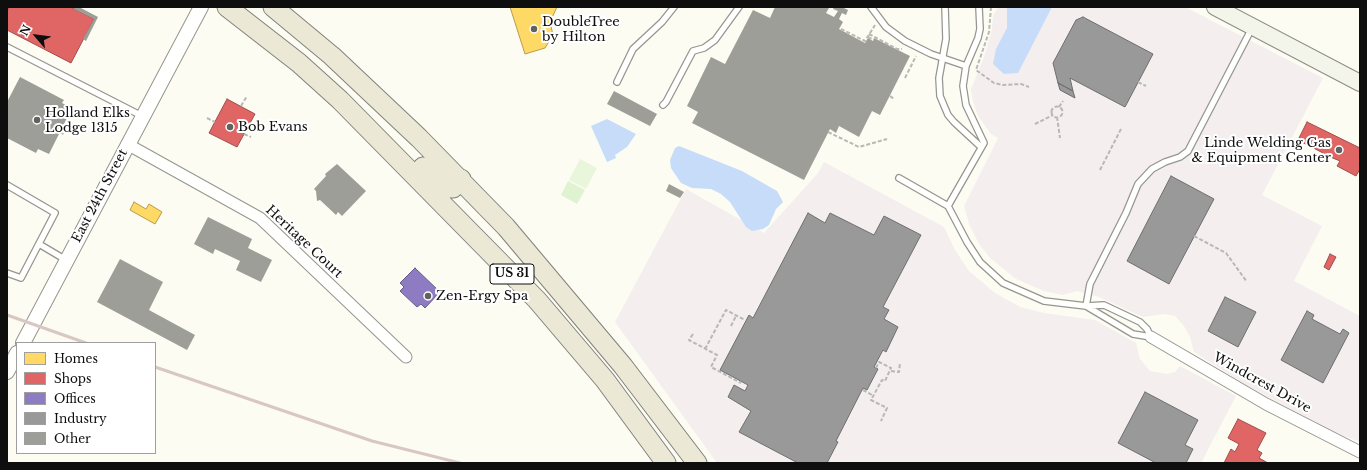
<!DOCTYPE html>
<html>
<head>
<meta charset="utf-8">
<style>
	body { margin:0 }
	#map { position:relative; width:1367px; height:470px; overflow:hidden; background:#fcfcf2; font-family:"Libre Baskerville",serif }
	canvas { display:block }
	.frame { position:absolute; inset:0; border:8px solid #0e0e0e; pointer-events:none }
	.legend { position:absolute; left:16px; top:342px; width:140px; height:112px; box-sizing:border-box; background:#fff; border:1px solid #9f9f9f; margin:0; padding:5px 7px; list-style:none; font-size:12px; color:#0e0e0e }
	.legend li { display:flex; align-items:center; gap:8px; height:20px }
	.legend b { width:20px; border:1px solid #9f9f9f }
	.north { position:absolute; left:16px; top:16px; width:40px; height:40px; -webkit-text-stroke:3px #fff; paint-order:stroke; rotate:298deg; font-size:11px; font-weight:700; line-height:16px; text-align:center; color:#0e0e0e }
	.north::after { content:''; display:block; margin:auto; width:14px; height:18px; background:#0e0e0e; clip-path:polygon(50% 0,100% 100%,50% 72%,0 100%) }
</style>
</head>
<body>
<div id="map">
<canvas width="1367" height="470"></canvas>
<div class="frame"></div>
<ul class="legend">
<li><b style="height:11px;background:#ffd966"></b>Homes</li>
<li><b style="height:11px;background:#e06666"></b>Shops</li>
<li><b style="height:11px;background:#8e7cc3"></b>Offices</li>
<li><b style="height:11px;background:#999"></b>Industry</li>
<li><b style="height:11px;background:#9e9e98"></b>Other</li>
</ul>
<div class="north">N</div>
</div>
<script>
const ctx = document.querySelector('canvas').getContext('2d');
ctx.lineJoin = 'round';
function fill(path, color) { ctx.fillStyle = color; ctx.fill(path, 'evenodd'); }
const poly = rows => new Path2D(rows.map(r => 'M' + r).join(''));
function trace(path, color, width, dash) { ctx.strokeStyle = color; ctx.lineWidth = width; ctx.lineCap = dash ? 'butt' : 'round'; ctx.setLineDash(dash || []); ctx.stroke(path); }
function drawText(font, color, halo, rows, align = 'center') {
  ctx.font = font + ' "Libre Baskerville",serif'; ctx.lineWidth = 4; ctx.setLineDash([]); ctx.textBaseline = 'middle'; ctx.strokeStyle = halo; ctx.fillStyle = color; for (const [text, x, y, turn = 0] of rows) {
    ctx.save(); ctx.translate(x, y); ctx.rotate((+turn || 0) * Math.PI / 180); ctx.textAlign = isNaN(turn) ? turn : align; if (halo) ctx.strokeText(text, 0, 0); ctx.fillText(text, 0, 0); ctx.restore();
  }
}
fill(poly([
	[998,7,1185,7,1323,78,1262,195,1322,226,1294,281,1360,316,1360,442,1333,432,1241,382,1194,352,1190,337,1184,326,1175,316,1164,314,1143,317,1099,297,1077,291,1063,295,1044,291,1016,279,990,258,979,244,969,224,964,206,998,138,991,134,978,116,973,102,971,89,984,57,992,29,993,16],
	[824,162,944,227,955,250,969,271,995,293,1020,307,1044,313,1095,320,1136,343,1140,359,1150,371,1167,374,1175,372,1180,366,1236,396,1201,463,717,463,615,322,686,189,764,233,818,173]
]), '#f4eeef');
fill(poly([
	[568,181,585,190,577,204,561,195]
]), '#dff3d1');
fill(poly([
	[580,159,597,168,586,189,569,180]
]), '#eaf6db');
fill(poly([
	[1007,7,1052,7,1018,73,1004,74,993,64,996,49,1007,28],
	[607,119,636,134,627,147,615,155,616,158,607,162,591,126],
	[679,146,742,171,777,191,783,202,776,209,769,225,763,229,752,231,746,227,730,202,721,194,711,189,692,188,681,183,671,168,670,160,675,148]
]), '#c7dcf8');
const homes = poly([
	[510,7,557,7,550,22,553,35,545,48,525,54,510,7],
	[134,202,146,209,149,204,162,212,155,224,130,210,134,202]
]);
fill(homes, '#ffd966');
trace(homes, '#b79c4c', 1);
const shops = poly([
	[9,7,71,7,94,19,71,63,7,30,7,12,9,7],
	[227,99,255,114,237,147,209,133,227,99],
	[1307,122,1360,148,1360,169,1356,176,1337,166,1340,161,1328,156,1325,161,1320,159,1323,153,1298,140,1307,122],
	[1330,254,1336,257,1329,270,1324,267,1330,254],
	[1238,419,1266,433,1257,450,1262,453,1259,458,1268,463,1224,463,1231,449,1235,452,1239,444,1228,438,1238,419]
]);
fill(shops, '#e06666');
trace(shops, '#a14c4c', 1);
const offices = poly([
	[415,268,440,292,425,308,421,304,417,307,400,291,404,287,400,283,415,268]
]);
fill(offices, '#8e7cc3');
trace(offices, '#685b8d', 1);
const industry = poly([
	[1083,17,1153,54,1125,107,1070,78,1073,91,1058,83,1053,63,1076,20,1083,17],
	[1058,83,1073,91,1075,98,1060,90,1058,83],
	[1171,176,1214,199,1169,284,1127,261,1171,176],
	[808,213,825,223,830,213,874,235,884,216,921,235,883,307,889,310,884,319,898,327,886,352,883,350,874,367,878,369,867,390,863,388,836,441,838,442,827,463,798,463,739,432,751,411,728,397,734,385,745,391,748,385,720,370,749,315,753,318,808,213],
	[1225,297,1256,312,1238,347,1208,331,1225,297],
	[1307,311,1314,315,1312,319,1340,334,1343,329,1349,333,1323,383,1281,360,1307,311],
	[1145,392,1198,420,1185,445,1193,449,1186,463,1156,463,1118,443,1145,392]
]);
fill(industry, '#999');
trace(industry, '#6f6f6f', 1);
fill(poly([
	[74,7,79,7,98,17,86,41,83,39,94,19,74,9],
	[775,7,827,7,829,8,826,13,834,17,838,11,833,9,834,7,842,7,848,10,846,15,842,13,839,19,843,22,839,29,865,43,868,38,873,41,874,38,910,56,880,115,872,111,859,137,839,126,836,133,830,129,804,180,692,123,698,112,687,106,711,57,725,64,753,10,770,18],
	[20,77,64,100,62,103,72,108,49,154,38,149,36,153,7,138,7,102],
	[614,91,657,114,650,126,607,104],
	[337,164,366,191,342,216,338,212,336,215,320,200,317,201,316,191,314,189,326,176,325,174],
	[669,184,684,192,680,198,666,191],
	[208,217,252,239,248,248,272,260,261,282,236,270,240,261,215,249,213,254,194,244],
	[120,259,163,282,149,310,195,335,187,350,97,302]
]), '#9e9e98');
const service = poly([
	[871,7,886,27,905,41,931,54,966,66],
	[945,7,946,39,939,78,940,96,948,115,954,122,981,147],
	[7,47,142,116],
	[617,82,633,49,662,22,674,7],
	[663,105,666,102,693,51,704,48,715,40,739,7],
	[899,178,948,206,967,242,980,262,1003,283,1044,301,1086,306,1104,305,1140,322,1147,329,1151,337,1133,334,1086,306],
	[7,185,55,213,21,278,7,273],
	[948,206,984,143,966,105,963,86,966,66,978,38,980,29,979,7],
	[39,244,66,260],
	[1086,306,1090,284,1126,213,1138,184,1152,169,1165,162,1180,157,1188,151,1252,28]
]);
const minor = poly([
	[127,144,260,218,406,357],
	[1151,337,1266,404,1360,452]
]);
const tertiary = poly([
	[23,343,201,7],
	[7,372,17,353]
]);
const secondary = poly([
	[1215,7,1360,83]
]);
const trunk = poly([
	[227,7,299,63,340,100,537,300,605,380,666,463],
	[273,7,332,56,419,138,506,227,623,366,697,463],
	[423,167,447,188,453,188,461,179]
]);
trace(service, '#959591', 8);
trace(minor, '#959591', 13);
trace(tertiary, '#959591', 16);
trace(secondary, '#8c8c87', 18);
trace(trunk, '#82827e', 21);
trace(poly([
	[991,7,989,32,976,70,994,83,1003,85,1021,84,1029,87],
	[841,29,865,41,875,25],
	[869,34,897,49,902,49],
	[868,37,874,40],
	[905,78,916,56],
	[1138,82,1146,86],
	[890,96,894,99],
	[241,106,247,96],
	'1051.5 112a5.5 5.5 0 1 1 11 0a5.5 5.5 0 1 1-11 0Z',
	[1059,107,1063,101],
	[1057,117,1060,138],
	[207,118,215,122],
	[1035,124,1053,115],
	[60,132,65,135],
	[828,132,859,147,887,139],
	[244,134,251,137],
	[1100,170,1121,129],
	[1194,236,1226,253,1247,282],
	[731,326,736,316],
	[693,334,689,340,717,355,711,367,741,383],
	[705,349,726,310,745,320],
	[876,368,879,362,891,368,885,381,882,380,871,400,887,408,881,421],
	[891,371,899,372,900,363],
	[863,390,874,396]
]), '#b8b8b6', 2, [4, 2]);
trace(service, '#fffffd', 5.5);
trace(minor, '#fffffd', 11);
trace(tertiary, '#fffffd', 14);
trace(secondary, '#f4f5ea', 16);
trace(trunk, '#ece8d6', 19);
trace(poly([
	[7,315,86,343],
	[155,367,372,441,460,463]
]), '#d8c7c3', 3);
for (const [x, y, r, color] of [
	[534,29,4,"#61615e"],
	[37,120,4,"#61615e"],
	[230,127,4,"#61615e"],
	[1339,150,4,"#61615e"],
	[428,296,4,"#61615e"]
]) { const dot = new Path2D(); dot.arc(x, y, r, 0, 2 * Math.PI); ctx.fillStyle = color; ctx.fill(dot); trace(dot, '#fff', 1.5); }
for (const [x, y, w] of [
	[512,274,44]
]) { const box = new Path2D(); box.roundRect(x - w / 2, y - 10, w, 20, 3); ctx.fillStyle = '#fff'; ctx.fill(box); trace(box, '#0e0e0e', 1); }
drawText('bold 12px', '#0e0e0e', null, [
	["US 31",512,274]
]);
drawText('13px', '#0e0e0e', '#fff', [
	["DoubleTree",542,22],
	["by Hilton",542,37],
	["Holland Elks",45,113],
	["Lodge 1315",45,128],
	["Bob Evans",238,127],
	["Linde Welding Gas",1331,143,"right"],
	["& Equipment Center",1331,158,"right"],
	["Zen-Ergy Spa",436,296]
], 'left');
drawText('13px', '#0e0e0e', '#fff', [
	["East 24th Street",100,196,-62],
	["Heritage Court",304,242,43],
	["Windcrest Drive",1262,383,29]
]);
</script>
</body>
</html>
